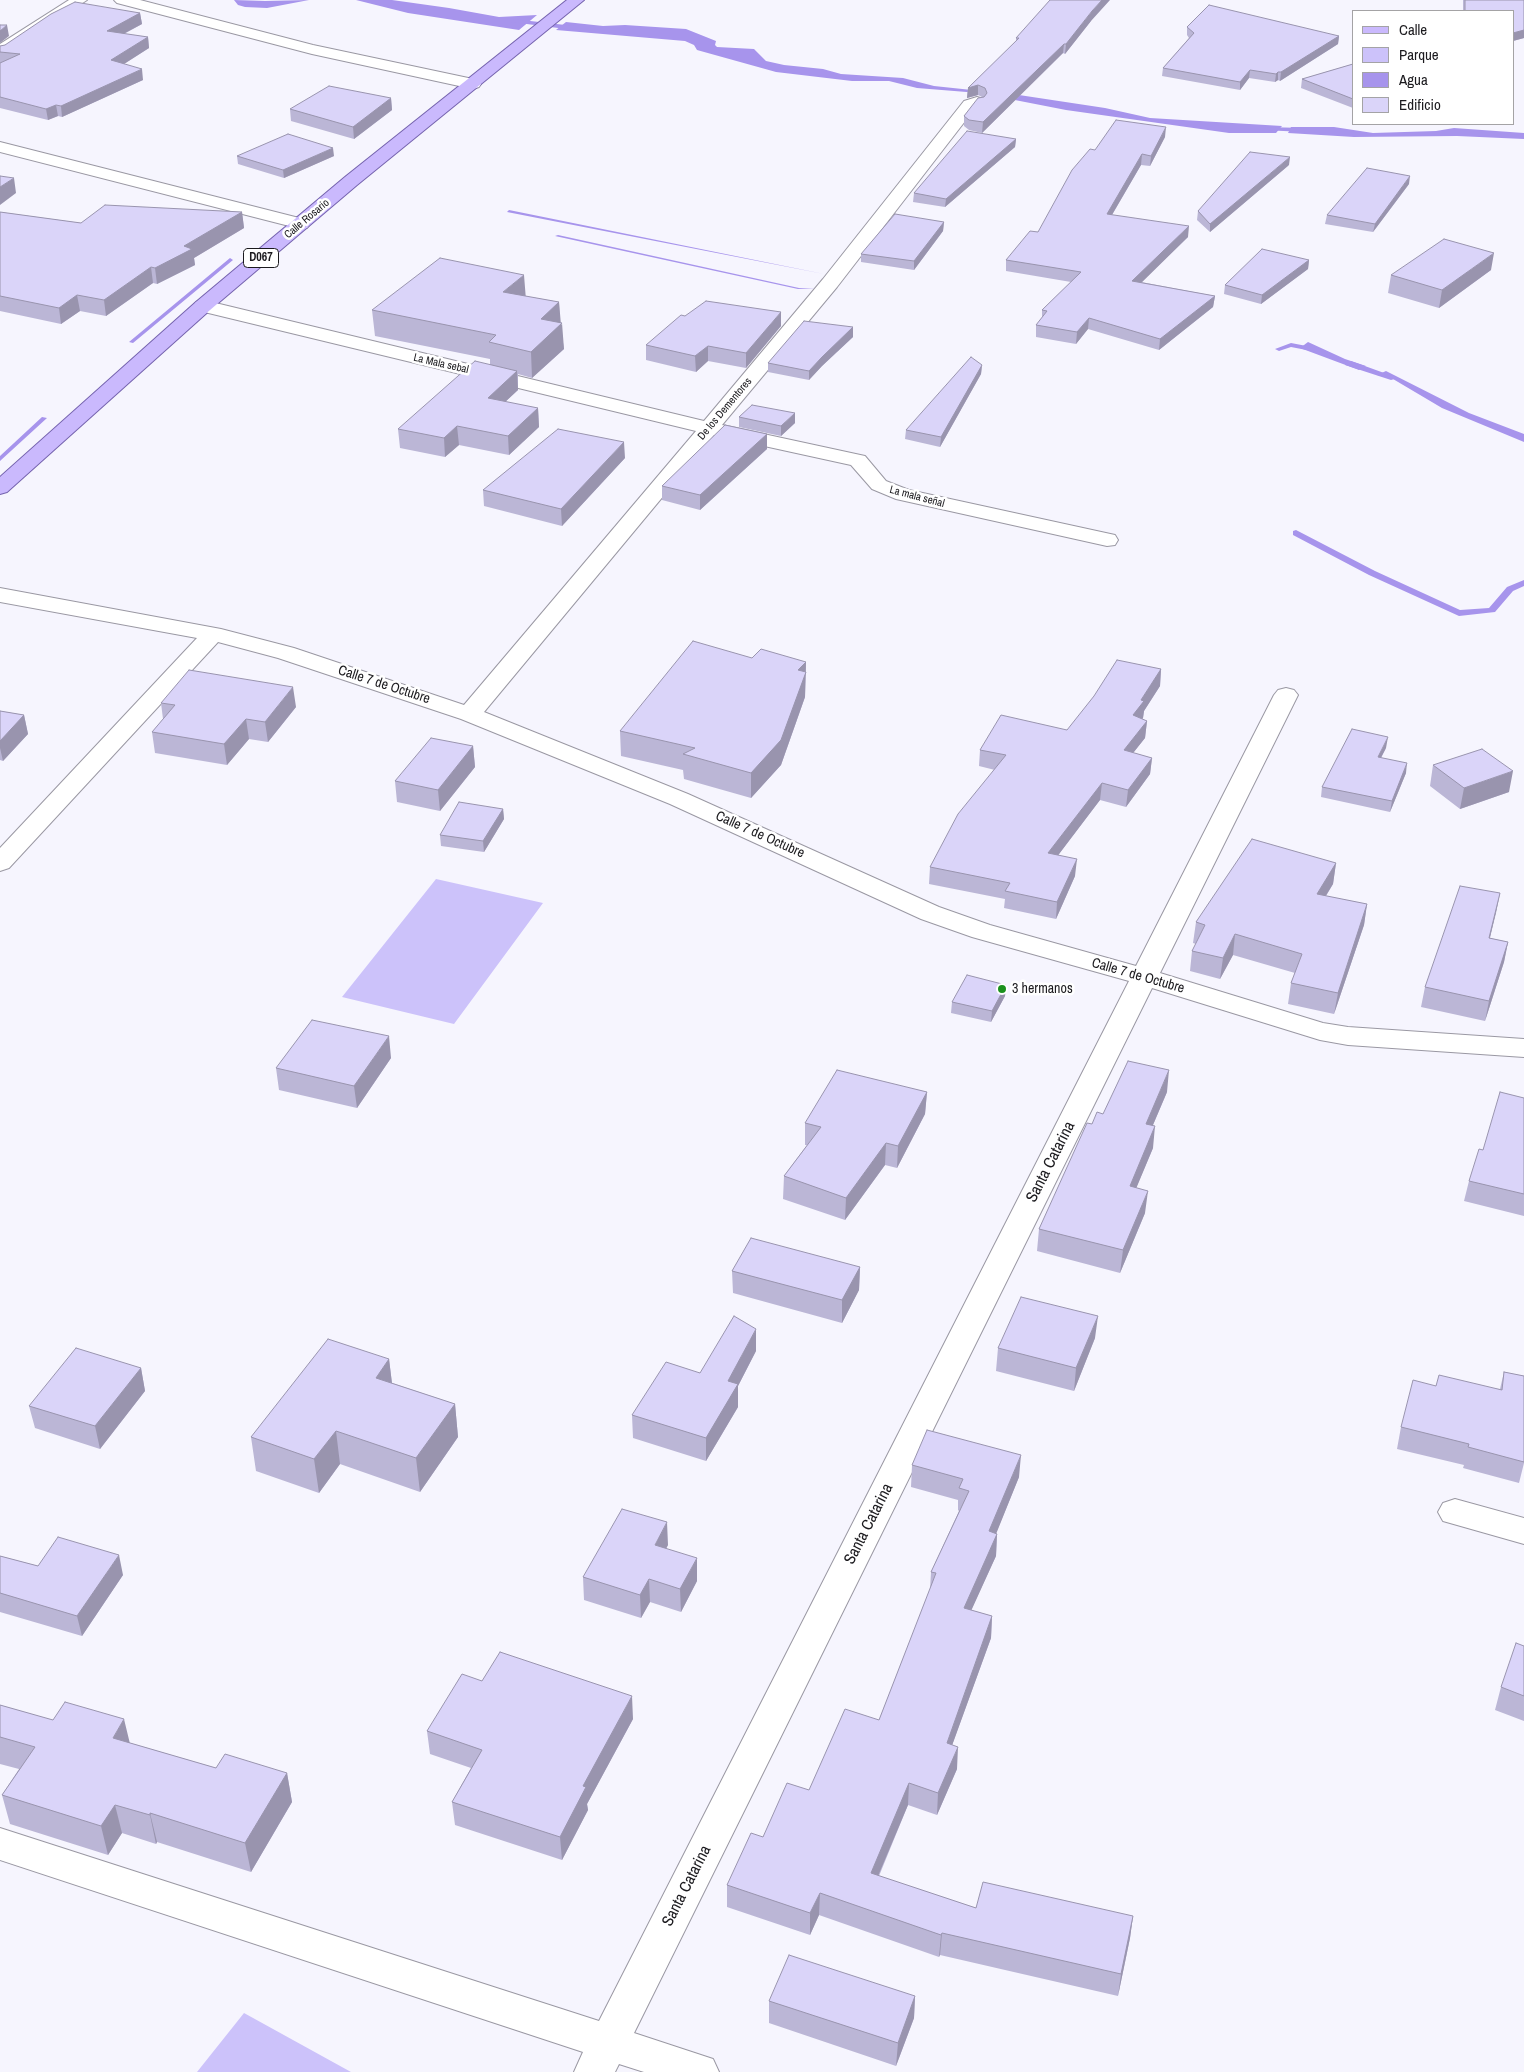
<!DOCTYPE html>
<html>
<head>
<meta charset="utf-8">
<style>
	body { margin:0 }
	#map { position:relative; width:1524px; height:2072px; overflow:hidden; background:#f6f5fe; font-family:"Archivo Narrow",sans-serif }
	canvas { display:block }
	.legend { position:absolute; left:1352px; top:10px; width:162px; height:115px; box-sizing:border-box; background:#fff; border:1px solid #a4a3a5; margin:0; padding:6px 9px; list-style:none; font-size:15px; color:#1b1a1e }
	.legend li { display:flex; align-items:center; gap:10px; height:25px }
	.legend b { width:25px; border:1px solid #a4a3a5 }
</style>
</head>
<body>
<div id="map">
<canvas width="1524" height="2072"></canvas>
<ul class="legend">
<li><b style="height:6px;background:#cab9fd"></b>Calle</li>
<li><b style="height:14px;background:#ccc2fa"></b>Parque</li>
<li><b style="height:14px;background:#a794ec"></b>Agua</li>
<li><b style="height:14px;background:#dad4f9"></b>Edificio</li>
</ul>
</div>
<script>
const ctx = document.querySelector('canvas').getContext('2d');
ctx.lineJoin = 'round';
function fill(path, color) { ctx.fillStyle = color; ctx.fill(path, 'evenodd'); }
const poly = rows => new Path2D(rows.map(r => 'M' + r).join(''));
function trace(path, color, width, dash) { ctx.strokeStyle = color; ctx.lineWidth = width; ctx.lineCap = dash ? 'butt' : 'round'; ctx.setLineDash(dash || []); ctx.stroke(path); }
function drawText(font, color, halo, rows, align = 'center') {
  ctx.font = font + ' "Archivo Narrow",sans-serif'; ctx.lineWidth = 5; ctx.setLineDash([]); ctx.textBaseline = 'middle'; ctx.strokeStyle = halo; ctx.fillStyle = color; for (const [text, x, y, turn = 0] of rows) {
    ctx.save(); ctx.translate(x, y); ctx.rotate((+turn || 0) * Math.PI / 180); ctx.textAlign = isNaN(turn) ? turn : align; if (halo) ctx.strokeText(text, 0, 0); ctx.fillText(text, 0, 0); ctx.restore();
  }
}
fill(poly([
	[436,879,543,903,454,1024,342,997],
	[244,2013,351,2072,197,2072]
]), '#ccc2fa');
fill(poly([
	[234,0,265,1,309,0,267,8,245,7,238,5],
	[356,0,392,0,449,8,499,17,537,15,519,30,408,13],
	[566,22,603,26,625,25,686,29,716,41,715,45,717,47,754,49,766,61,784,65,823,69,841,74,903,78,934,86,1019,95,1105,108,1150,118,1282,126,1276,133,1229,133,1066,110,979,93,917,88,889,81,852,81,776,72,697,50,694,45,685,41,556,30],
	[1291,127,1334,127,1373,133,1436,131,1454,128,1524,133,1524,139,1457,136,1354,137,1288,133],
	[509,210,824,274,507,212],
	[558,235,799,288,815,288,798,289,555,236],
	[230,258,233,260,133,343,129,342],
	[1308,342,1345,359,1366,366,1359,370,1300,348],
	[1386,371,1469,413,1524,434,1524,442,1442,408,1393,379,1377,375],
	[42,417,47,418,0,461,0,456]
]), '#a794ec');
fill(poly([
	[513,19,574,26,577,28,574,30,511,22,510,21,513,19],
	[1264,127,1305,128,1308,130,1305,132,1262,130,1261,129,1264,127],
	[1291,343,1317,348,1321,350,1317,352,1291,347,1279,351,1275,349,1291,343],
	[1345,361,1351,361,1398,378,1391,380,1345,365,1345,361],
	[1296,530,1375,571,1460,610,1489,608,1507,587,1524,580,1524,586,1513,591,1495,612,1459,616,1369,575,1293,535,1293,531,1296,530]
]), '#a794ec');
const minor = poly([
	[69,0,87,0,6,54,0,56,0,44,69,0],
	[114,0,140,0,313,45,473,79,479,81,481,84,479,87,473,89,312,54,117,3,114,0],
	[977,97,983,99,985,102,983,105,976,107,837,287,722,425,865,456,886,481,909,490,1115,535,1118,540,1115,545,1107,546,896,499,872,489,851,465,714,435,484,712,688,794,939,907,990,925,1136,966,1274,695,1278,690,1286,688,1294,690,1298,695,1160,973,1323,1023,1348,1027,1524,1039,1524,1057,1348,1045,1320,1040,1152,988,634,2033,713,2059,719,2072,644,2072,619,2064,615,2072,574,2072,583,2052,0,1860,0,1828,599,2021,1129,981,972,937,921,919,670,804,461,719,278,658,218,642,9,868,0,871,0,848,197,638,0,602,0,588,221,629,294,648,464,705,696,431,196,310,194,306,196,302,203,300,704,421,823,279,964,101,977,97],
	[0,142,307,220,310,224,307,228,301,229,0,152,0,142],
	[1455,1499,1524,1518,1524,1544,1443,1521,1438,1512,1443,1503,1455,1499]
]);
const primary = poly([
	[567,0,584,0,357,185,210,310,7,492,0,494,0,477,196,302,345,177,567,0]
]);
trace(minor, '#9a98a3', 2);
trace(primary, '#7563ae', 2);
fill(minor, '#fff');
fill(primary, '#cab9fd');
fill(poly([
	[1463,0,1524,0,1524,38,1513,41,1513,11,1463,11],
	[140,13,142,24,124,34,148,37,149,48,124,64,143,80,62,117,58,116,48,120,0,108,0,46],
	[1091,21,1065,54,1063,53,982,133,969,130,964,126,964,116,982,97,978,95,967,98,968,88,1016,42,1016,38],
	[1187,27,1339,36,1338,44,1280,81,1278,80,1275,82,1249,78,1240,90,1162,76,1163,68,1189,38,1187,35],
	[1353,64,1353,108,1301,88,1302,79],
	[391,98,392,110,354,139,291,121,290,109],
	[1165,137,1150,166,1141,165,1112,215,1188,237,1141,282,1215,296,1213,307,1159,350,1088,329,1076,344,1036,337,1036,325,1042,318,1042,310,1071,282,1006,271,1006,260,1038,232,1095,150],
	[1016,139,1015,147,945,207,913,202,914,193],
	[237,156,334,156,284,178,238,164],
	[1289,165,1210,232,1197,220,1198,211],
	[1409,184,1373,232,1325,224,1327,215],
	[0,212,81,223,242,212,244,228,194,258,195,265,157,284,153,283,106,316,80,311,61,324,0,311],
	[944,222,943,231,914,270,861,262,861,254],
	[1309,260,1308,269,1261,304,1224,294,1225,285],
	[1491,270,1439,308,1388,293,1391,275],
	[525,296,559,302,560,323,564,349,532,378,518,374,518,390,505,402,538,408,539,427,509,455,459,445,445,457,400,448,398,429,490,365,490,359,375,336,372,310],
	[685,316,781,326,746,368,708,361,696,372,646,360,646,345],
	[853,327,853,337,822,366,809,380,768,372,768,363],
	[982,365,981,374,940,447,905,439,906,430],
	[739,417,795,423,781,436,739,427],
	[767,434,767,449,700,510,662,500,662,486],
	[625,458,562,526,484,506,483,490],
	[752,658,806,662,805,697,781,765,751,798,684,779,683,770,621,756,620,731],
	[1161,669,1160,686,1144,711,1143,718,1142,719,1147,721,1145,738,1133,753,1152,758,1150,774,1126,807,1100,800,1058,855,1075,876,1056,919,1004,908,1005,899,929,884,930,867,995,770,979,766,980,750,1067,730],
	[161,703,296,707,268,742,249,739,227,765,155,753,152,732,163,719],
	[0,711,24,715,28,734,3,761,0,760],
	[473,746,475,767,440,811,397,802,395,781],
	[1386,748,1381,758,1406,773,1390,812,1321,797,1322,787],
	[1433,765,1509,792,1460,809,1430,786],
	[503,809,504,819,484,852,441,846,440,835],
	[1336,863,1333,884,1326,896,1367,904,1364,925,1334,1014,1288,1004,1291,983,1295,973,1233,955,1220,979,1190,971,1192,951,1196,944,1193,943,1196,922],
	[1500,893,1490,938,1508,942,1504,962,1485,1021,1421,1007,1425,987],
	[1006,985,1005,996,991,1022,951,1013,952,1002],
	[391,1058,357,1108,279,1090,276,1068],
	[927,1092,925,1114,897,1168,885,1165,845,1220,783,1199,784,1176,807,1145,805,1145,805,1123],
	[1167,1092,1153,1125,1153,1148,1136,1188,1145,1213,1120,1273,1037,1251,1039,1229,1092,1124,1103,1114],
	[1524,1098,1524,1216,1464,1201,1469,1181,1483,1150],
	[860,1267,859,1290,842,1323,733,1293,732,1271],
	[1095,1338,1074,1391,996,1371,998,1348],
	[756,1351,738,1386,738,1407,706,1461,633,1438,632,1415,700,1373],
	[389,1359,392,1383,455,1404,458,1437,420,1492,340,1464,319,1493,256,1471,251,1437],
	[141,1368,145,1391,100,1449,35,1428,29,1406],
	[1504,1372,1524,1376,1524,1463,1519,1483,1463,1468,1464,1465,1397,1449,1401,1427,1436,1386,1500,1389],
	[912,1465,1019,1477,996,1533,997,1534,996,1556,971,1610,992,1616,991,1638,952,1745,957,1769,937,1815,908,1805,879,1876,976,1908,1133,1916,1130,1938,1118,1996,940,1955,939,1957,819,1915,810,1935,727,1907,727,1885,763,1837,879,1720,930,1590,931,1572,959,1511,958,1510,958,1500,911,1487],
	[668,1545,666,1549,697,1581,681,1612,650,1602,641,1618,584,1600,583,1577],
	[0,1556,38,1566,123,1575,82,1636,0,1612],
	[1524,1646,1524,1721,1495,1710,1501,1687],
	[482,1681,633,1719,587,1804,588,1810,562,1860,455,1825,452,1802,471,1768,430,1754,427,1731],
	[0,1705,130,1743,216,1768,287,1773,292,1802,251,1872,157,1842,156,1844,122,1833,108,1855,10,1824,2,1795,19,1769,0,1764],
	[915,1996,914,2018,896,2066,769,2023,769,2001]
]), '#bbb6d6');
fill(poly([
	[1102,0,1110,0,1091,21,1065,54,1066,44,1092,11],
	[140,13,142,24,108,42,107,31],
	[7,25,9,36,0,43,0,31],
	[1524,30,1524,38,1513,41,1513,33],
	[1339,36,1338,44,1280,81,1281,72],
	[148,37,149,48,113,71,111,60],
	[1064,44,1063,53,982,133,983,122],
	[142,69,143,80,62,117,61,106],
	[1250,70,1249,78,1240,90,1240,82],
	[1278,72,1278,80,1275,82,1276,74],
	[978,85,978,95,967,98,968,88],
	[391,98,392,110,354,139,353,127],
	[56,105,58,116,48,120,46,109],
	[1166,127,1165,137,1150,166,1151,156],
	[1016,139,1015,147,945,207,946,199],
	[333,148,334,156,284,178,283,170],
	[1142,154,1141,165,1106,225,1107,214],
	[1290,157,1289,165,1210,232,1210,224],
	[1410,176,1409,184,1373,232,1375,224],
	[14,178,16,193,0,205,0,187],
	[242,212,244,228,194,258,195,265,157,284,155,268,184,246],
	[944,222,943,231,914,270,914,261],
	[1189,226,1188,237,1132,292,1132,281],
	[1494,253,1491,270,1439,308,1442,290],
	[1309,260,1308,269,1261,304,1262,295],
	[151,267,153,283,106,316,104,300],
	[524,275,526,300,503,292],
	[77,295,80,311,61,324,59,308],
	[1215,296,1213,307,1159,350,1160,339],
	[559,302,561,325,562,323,564,349,532,378,531,352,541,319],
	[781,312,781,326,746,368,746,353],
	[1089,318,1088,329,1076,344,1077,332],
	[853,327,853,337,822,366,809,380,809,371,822,357],
	[708,346,708,361,696,372,695,356],
	[982,365,981,374,940,447,941,437],
	[517,371,518,390,489,417,488,398],
	[538,408,539,427,509,455,508,436],
	[795,413,795,423,781,436,781,426],
	[457,426,459,445,445,457,444,438],
	[767,434,767,449,700,510,700,495],
	[624,442,625,458,562,526,561,509],
	[806,662,805,697,781,765,751,798,751,773,798,670],
	[1161,669,1160,686,1144,711,1143,718,1132,732,1133,715,1141,700],
	[293,687,296,707,268,742,265,722],
	[24,715,28,734,3,761,0,748,0,741],
	[246,719,249,739,227,765,224,744],
	[1147,721,1145,738,1122,767,1124,750],
	[1388,737,1386,748,1376,767,1378,757],
	[473,746,475,767,440,811,438,790],
	[1152,758,1150,774,1126,807,1128,790],
	[1407,763,1406,773,1390,812,1392,801],
	[1513,771,1509,792,1460,809,1464,788],
	[1102,783,1100,800,1047,870,1048,853],
	[503,809,504,819,484,852,483,841],
	[1077,859,1075,876,1056,919,1057,902],
	[1336,863,1333,884,1314,915,1317,894],
	[1500,893,1496,913,1485,957,1489,938],
	[1367,904,1364,925,1334,1014,1338,993],
	[1235,934,1233,955,1220,979,1223,958],
	[1508,942,1504,962,1485,1021,1489,1001],
	[1006,985,1005,996,991,1022,992,1011],
	[389,1036,391,1058,357,1108,354,1086],
	[1169,1070,1167,1092,1144,1146,1146,1124],
	[927,1092,925,1114,897,1168,898,1146],
	[1155,1126,1153,1148,1128,1208,1130,1186],
	[886,1143,885,1165,845,1220,846,1198],
	[1148,1191,1145,1213,1120,1273,1123,1250],
	[860,1267,859,1290,842,1323,842,1300],
	[1098,1316,1095,1338,1074,1391,1076,1368],
	[756,1329,756,1351,738,1386,738,1407,706,1461,706,1438,728,1381],
	[389,1359,393,1392,376,1378],
	[141,1368,145,1391,100,1449,95,1426],
	[455,1404,458,1437,420,1492,416,1458],
	[336,1431,340,1464,319,1493,314,1459],
	[1021,1455,1019,1477,988,1554,989,1531],
	[667,1522,668,1545,655,1568,655,1545],
	[997,1534,996,1556,962,1631,964,1608],
	[119,1555,123,1575,82,1636,77,1616],
	[697,1558,697,1581,681,1612,680,1589],
	[649,1579,650,1602,641,1618,640,1595],
	[992,1616,991,1638,945,1765,947,1743],
	[632,1696,633,1719,587,1804,588,1810,562,1860,560,1837,583,1786],
	[124,1719,131,1748,113,1738],
	[958,1747,957,1769,937,1815,938,1793],
	[287,1773,292,1802,251,1872,245,1843],
	[909,1783,908,1805,870,1895,871,1873],
	[115,1805,122,1833,108,1855,101,1826],
	[150,1813,157,1842,156,1844,150,1815],
	[820,1893,819,1915,810,1935,810,1913],
	[1133,1916,1130,1938,1118,1996,1121,1974],
	[942,1933,940,1955,939,1957,941,1935],
	[915,1996,914,2018,896,2066,898,2043]
]), '#9994ae');
const building = poly([
	[1050,0,1102,0,1092,11,1066,44,1064,44,983,122,969,120,964,116,978,98,984,97,987,93,985,88,978,85,968,88,1019,38,1016,38,1050,0],
	[1465,0,1524,0,1524,30,1513,33,1513,11,1465,11,1465,0],
	[75,2,140,13,107,31,148,37,111,60,142,69,61,106,56,105,46,109,0,97,0,63,20,54,0,52,0,46,5,45,51,14,75,2],
	[1209,5,1339,36,1281,72,1278,72,1276,74,1250,70,1240,82,1163,68,1194,33,1187,27,1209,5],
	[0,25,7,25,0,31,0,25],
	[1353,64,1353,99,1302,79,1353,64],
	[329,86,391,98,353,127,290,109,329,86],
	[1116,120,1166,127,1151,156,1142,154,1107,214,1189,226,1132,281,1215,296,1160,339,1089,318,1077,332,1036,325,1047,311,1042,310,1081,272,1006,260,1030,231,1038,232,1072,170,1090,149,1095,150,1116,120],
	[967,131,1016,139,946,199,914,193,967,131],
	[288,134,333,148,283,170,237,156,288,134],
	[1250,152,1290,157,1210,224,1198,211,1250,152],
	[1367,168,1410,176,1375,224,1327,215,1367,168],
	[0,176,14,178,0,187,0,176],
	[105,205,242,212,184,246,192,249,155,268,151,267,104,300,77,295,59,308,0,296,0,212,81,223,105,205],
	[895,214,944,222,914,261,861,254,895,214],
	[1444,239,1494,253,1442,290,1391,275,1444,239],
	[1262,249,1309,260,1262,295,1225,285,1262,249],
	[440,258,524,275,503,292,559,302,541,319,562,323,531,352,489,342,496,335,372,310,440,258],
	[706,301,781,312,746,353,708,346,695,356,646,345,681,315,685,316,706,301],
	[804,321,853,327,822,357,809,371,768,363,804,321],
	[971,357,982,365,941,437,906,430,971,357],
	[475,361,517,371,488,398,538,408,508,436,457,426,444,438,398,429,475,361],
	[752,405,795,413,781,426,739,417,752,405],
	[725,425,767,434,700,495,662,486,725,425],
	[558,429,624,442,561,509,483,490,558,429],
	[693,641,752,658,761,649,806,662,798,670,806,672,781,740,751,773,683,754,695,748,620,731,693,641],
	[1117,660,1161,669,1141,700,1144,701,1133,715,1147,721,1124,750,1152,758,1128,790,1102,783,1048,853,1077,859,1057,902,1005,891,1010,883,930,867,958,814,1006,755,980,750,1001,715,1067,730,1094,696,1117,660],
	[189,670,293,687,265,722,246,719,224,744,152,732,175,705,161,703,189,670],
	[0,711,24,715,0,741,0,711],
	[1352,729,1388,737,1378,757,1407,763,1392,801,1322,787,1352,729],
	[431,738,473,746,438,790,395,781,431,738],
	[1482,749,1513,771,1464,788,1433,765,1482,749],
	[459,802,503,809,483,841,440,835,459,802],
	[1252,839,1336,863,1317,894,1367,904,1338,993,1291,983,1302,954,1235,934,1223,958,1192,951,1205,925,1196,922,1252,839],
	[1460,886,1500,893,1489,938,1508,942,1489,1001,1425,987,1460,886],
	[967,975,1006,985,992,1011,952,1002,967,975],
	[312,1020,389,1036,354,1086,276,1068,312,1020],
	[1128,1061,1169,1070,1146,1124,1155,1126,1130,1186,1148,1191,1123,1250,1039,1229,1087,1123,1092,1124,1097,1112,1103,1114,1128,1061],
	[837,1070,927,1092,898,1146,886,1143,846,1198,784,1176,821,1127,805,1123,837,1070],
	[1500,1092,1524,1098,1524,1194,1469,1181,1479,1149,1483,1150,1500,1092],
	[751,1238,860,1267,842,1300,732,1271,751,1238],
	[1021,1297,1098,1316,1076,1368,998,1348,1021,1297],
	[734,1316,756,1329,728,1381,738,1384,706,1438,632,1415,666,1362,700,1373,734,1316],
	[328,1339,389,1359,376,1378,455,1404,416,1458,336,1431,314,1459,251,1437,328,1339],
	[76,1348,141,1368,95,1426,29,1406,76,1348],
	[1504,1372,1524,1376,1524,1462,1468,1447,1469,1444,1401,1427,1413,1380,1436,1386,1439,1375,1502,1390,1504,1372],
	[927,1430,1021,1455,989,1531,997,1534,964,1608,992,1616,947,1743,958,1747,938,1793,909,1783,871,1873,976,1908,983,1882,1133,1916,1121,1974,942,1933,941,1935,820,1893,810,1913,727,1885,751,1833,763,1837,787,1783,809,1790,845,1709,879,1720,936,1573,931,1572,969,1491,959,1488,963,1479,912,1465,927,1430],
	[622,1509,667,1522,655,1545,697,1558,680,1589,649,1579,640,1595,583,1577,622,1509],
	[58,1537,119,1555,77,1616,0,1593,0,1556,38,1566,58,1537],
	[1516,1643,1524,1646,1524,1696,1501,1687,1516,1643],
	[500,1652,632,1696,583,1786,586,1787,560,1837,452,1802,482,1750,427,1731,462,1674,482,1681,500,1652],
	[65,1702,124,1719,113,1738,216,1768,225,1754,287,1773,245,1843,150,1813,150,1815,115,1805,101,1826,2,1795,35,1747,0,1737,0,1705,53,1720,65,1702],
	[789,1955,915,1996,898,2043,769,2001,789,1955]
]);
fill(building, '#dad4f9');
trace(building, '#9994ae', 1);
for (const [x, y, r, color] of [
	[1002,989,5,"#1a901c"]
]) { const dot = new Path2D(); dot.arc(x, y, r, 0, 2 * Math.PI); ctx.fillStyle = color; ctx.fill(dot); trace(dot, '#fff', 2); }
drawText('11px', '#1b1a1e', '#fff', [
	["Calle Rosario",307,219,-40],
	["La Mala sebal",441,364,13],
	["De los Dementores",725,409,-50],
	["La mala señal",917,497,15]
]);
for (const [x, y, w] of [
	[261,258,35]
]) { const box = new Path2D(); box.roundRect(x - w / 2, y - 9.5, w, 19, 4); ctx.fillStyle = '#fff'; ctx.fill(box); trace(box, '#1b1a1e', 1); }
drawText('bold 12px', '#1b1a1e', null, [
	["D067",261,258]
]);
drawText('14px', '#1b1a1e', '#fff', [
	["Calle 7 de Octubre",384,685,18],
	["Calle 7 de Octubre",760,835,24],
	["Calle 7 de Octubre",1138,976,16]
]);
drawText('14px', '#1b1a1e', '#fff', [
	["3 hermanos",1012,989]
], 'left');
drawText('16px', '#1b1a1e', '#fff', [
	["Santa Catarina",1051,1162,-63],
	["Santa Catarina",869,1524,-63],
	["Santa Catarina",687,1886,-63]
]);
</script>
</body>
</html>
